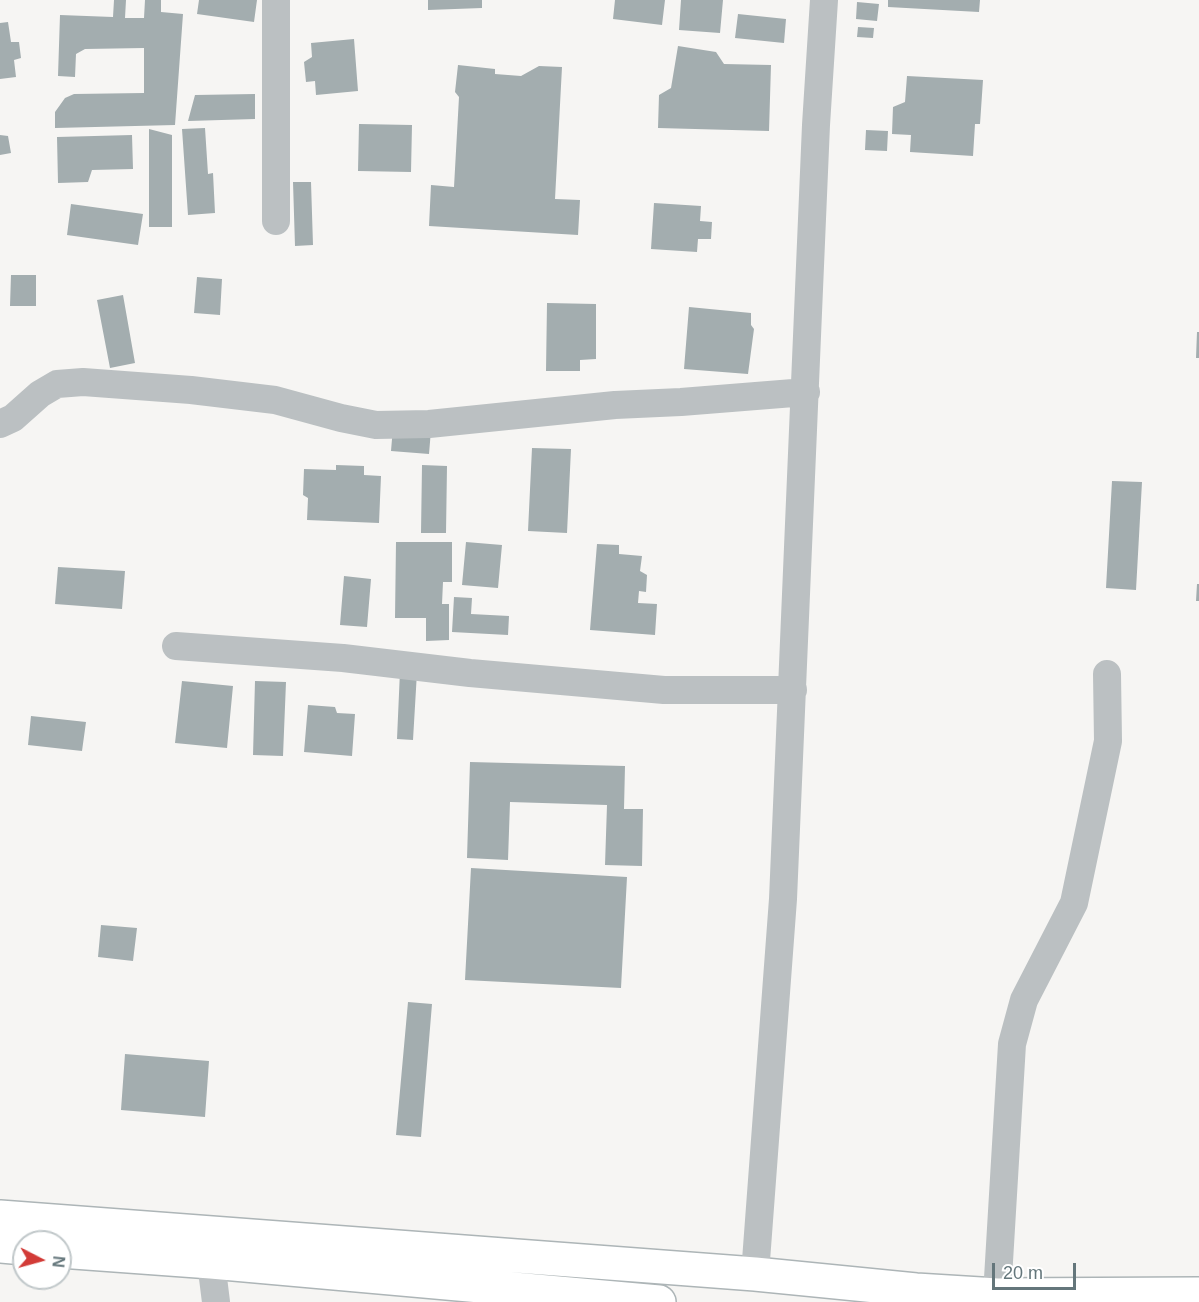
<!DOCTYPE html>
<html>
<head>
<meta charset="utf-8">
<style>
	body { margin:0 }
	#map { position:relative; width:1199px; height:1302px; overflow:hidden; background:#f6f5f3; font-family:Helvetica,sans-serif }
	canvas { display:block }
	.north { position:absolute; left:12px; top:1230px; width:60px; height:60px; box-sizing:border-box; background:#fff; border:2px solid #c1c8ca; border-radius:50%; rotate:96deg; font-size:16px; font-weight:700; line-height:24px; text-align:center; color:#64767b }
	.north::after { content:''; display:block; margin:auto; width:21px; height:27px; background:#d23b37; clip-path:polygon(50% 0,100% 100%,50% 72%,0 100%) }
	.scale { position:absolute; left:992px; top:1263px; width:84px; height:27px; box-sizing:border-box; border:3px solid #64767b; border-top:0; padding-left:8px; font-size:18px; line-height:21px; white-space:nowrap; color:#64767b; -webkit-text-stroke:4px #fff; paint-order:stroke }
</style>
</head>
<body>
<div id="map">
<canvas width="1199" height="1302"></canvas>
<div class="north">N</div>
<div class="scale">20 m</div>
</div>
<script>
const ctx = document.querySelector('canvas').getContext('2d');
ctx.lineJoin = 'round';
function fill(path, color) { ctx.fillStyle = color; ctx.fill(path, 'evenodd'); }
const poly = rows => new Path2D(rows.map(r => 'M' + r).join(''));
function trace(path, color, width, dash) { ctx.strokeStyle = color; ctx.lineWidth = width; ctx.lineCap = dash ? 'butt' : 'round'; ctx.setLineDash(dash || []); ctx.stroke(path); }
fill(poly([
	[114,0,126,0,125,18,144,18,145,0,161,0,161,12,183,14,175,125,55,128,55,112,65,98,74,94,144,93,144,48,85,49,76,54,75,77,58,76,60,15,113,17],
	[199,0,257,0,254,22,197,14],
	[428,0,482,0,482,8,428,10],
	[615,0,665,0,662,25,613,19],
	[681,0,723,0,720,33,679,30],
	[888,0,980,0,979,12,888,7],
	[857,2,879,4,877,21,856,19],
	[738,14,786,19,784,43,735,38],
	[8,22,11,42,19,42,21,58,14,60,16,77,0,79,0,23],
	[858,27,874,28,873,38,857,37],
	[354,39,358,91,316,95,315,81,306,82,304,62,312,57,311,43],
	[678,46,716,52,724,64,771,65,769,131,658,128,659,95,671,88],
	[458,65,495,69,495,74,521,76,539,66,562,67,555,199,580,200,578,235,429,226,431,185,454,187,459,97,455,92],
	[907,76,983,80,980,124,975,124,973,156,910,152,911,135,892,134,893,107,905,102],
	[255,94,255,119,188,121,195,95],
	[359,124,412,125,411,172,358,171],
	[205,128,208,174,213,173,215,213,188,215,182,129],
	[149,129,172,135,172,227,149,227],
	[866,130,888,131,887,151,865,150],
	[0,135,8,136,11,153,0,155],
	[132,135,133,169,92,170,88,182,58,183,57,137],
	[293,182,311,182,313,245,295,246],
	[654,203,701,206,700,221,712,222,711,239,698,239,697,252,651,249],
	[71,204,143,214,138,245,67,235],
	[11,275,36,275,36,306,10,306],
	[197,277,222,279,220,315,194,313],
	[123,295,135,363,110,368,97,300],
	[547,303,596,304,596,359,580,360,580,371,546,371],
	[689,307,751,313,751,325,754,329,748,374,684,369],
	[1197,332,1199,332,1199,358,1196,358],
	[393,427,431,430,429,454,391,451],
	[532,448,571,449,567,533,528,531],
	[336,465,364,466,364,475,381,476,379,523,307,520,308,498,303,495,304,469,336,470],
	[422,465,447,466,446,533,421,533],
	[1112,481,1142,482,1136,590,1106,588],
	[396,542,452,542,452,582,443,582,442,604,449,604,449,640,426,641,426,618,395,618],
	[466,542,502,545,498,588,462,585],
	[597,544,619,545,619,554,642,556,640,571,647,575,646,592,639,591,638,603,657,604,655,635,590,630],
	[58,567,125,571,122,609,55,604],
	[344,576,371,579,367,627,340,625],
	[1197,584,1199,584,1199,601,1196,601],
	[454,597,472,598,471,614,509,616,508,635,452,632],
	[400,671,417,672,413,740,397,739],
	[182,681,233,686,227,748,175,743],
	[255,681,286,682,283,756,253,755],
	[308,705,335,707,337,713,355,714,352,756,304,752],
	[31,716,86,722,82,751,28,745],
	[470,762,625,766,624,809,643,809,642,866,605,865,607,805,510,802,508,860,467,858],
	[471,868,627,877,621,988,465,980],
	[101,925,137,928,133,961,98,957],
	[408,1002,432,1004,421,1137,396,1135],
	[125,1054,209,1061,205,1117,121,1110]
]), '#a3adaf');
const secondary = poly([
	[0,1217,755,1274,916,1290,997,1295,1199,1294],
	[0,1246,24,1248],
	[60,1251,211,1262,659,1302]
]);
trace(secondary, '#adb5b7', 36);
trace(poly([
	[276,0,276,221],
	[0,424,13,418,40,394,57,384,83,382,191,390,275,400,341,418,376,425,429,424,615,405,681,402,806,392],
	[176,646,343,658,470,673,664,690,793,690],
	[211,1262,216,1302],
	[755,1274,783,899,816,125,824,0],
	[997,1295,1012,1044,1024,1000,1074,903,1108,741,1107,674]
]), '#bbc0c2', 28);
trace(secondary, '#fff', 33);
</script>
</body>
</html>
